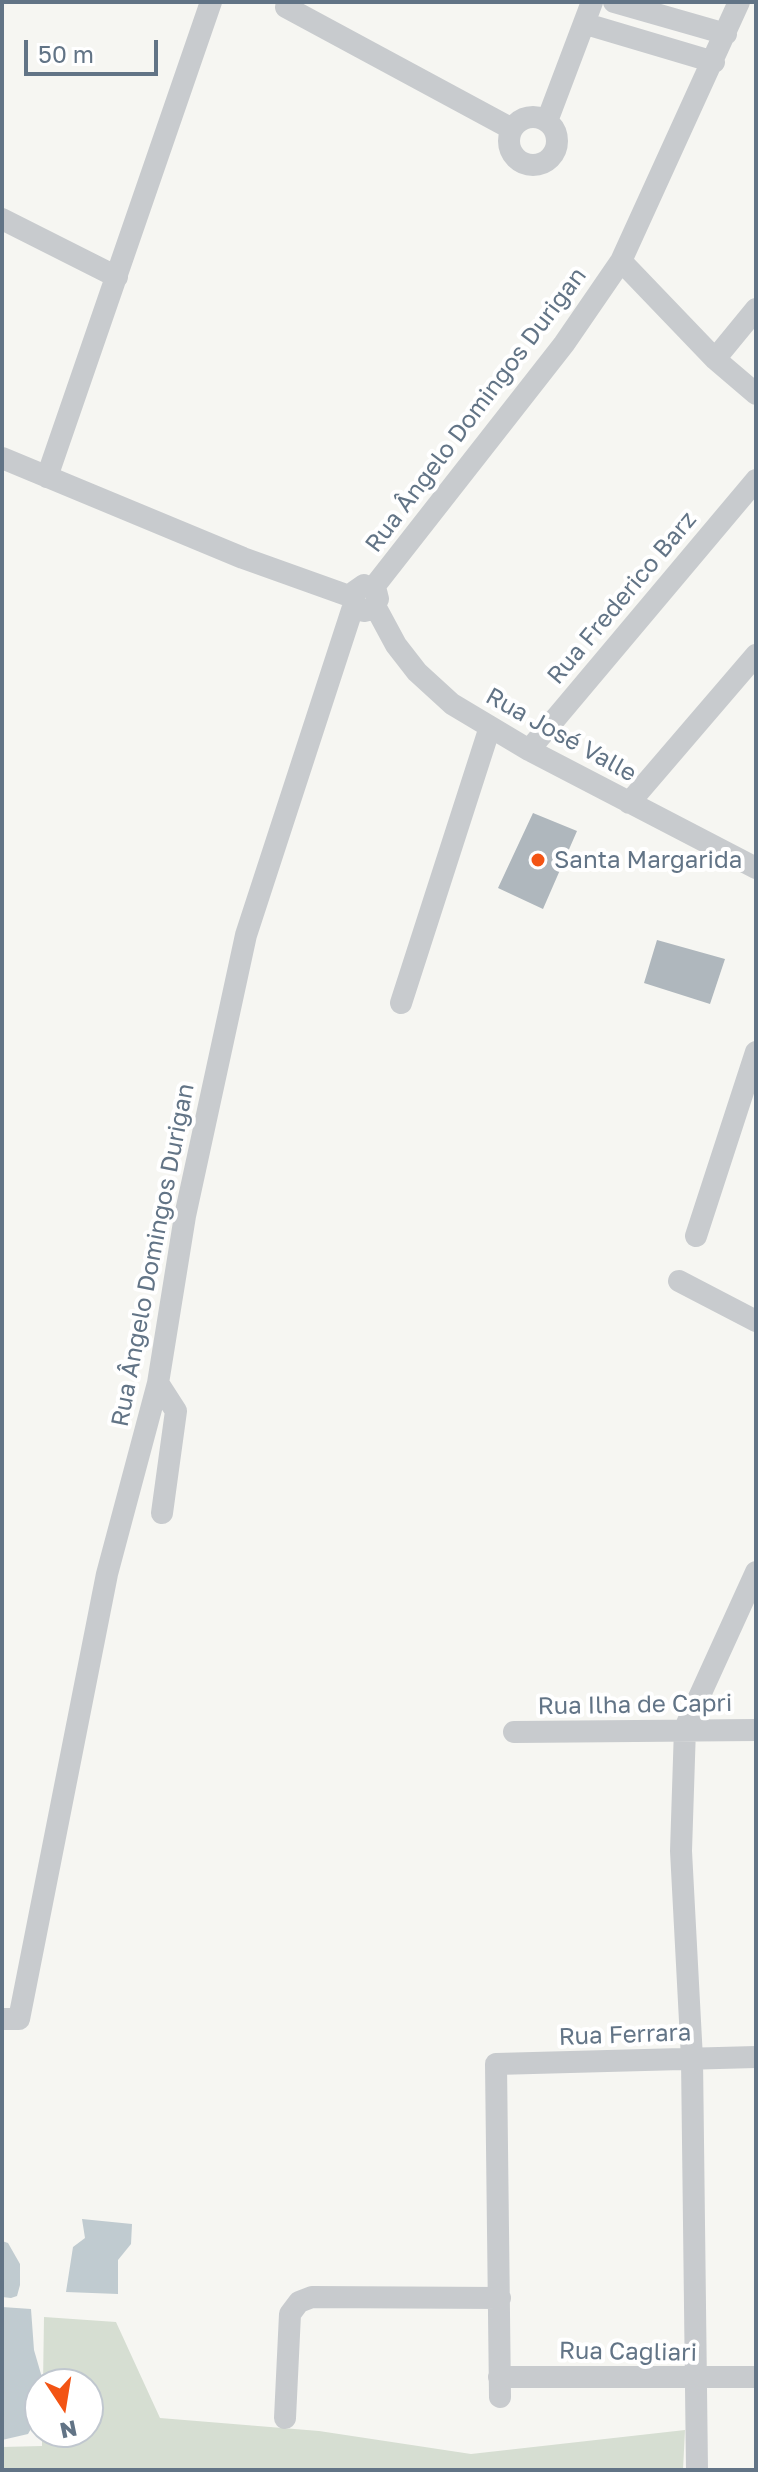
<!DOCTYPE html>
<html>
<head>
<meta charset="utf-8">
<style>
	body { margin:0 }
	#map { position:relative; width:758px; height:2472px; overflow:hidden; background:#f6f6f2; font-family:"Golos Text",sans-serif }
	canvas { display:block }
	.frame { position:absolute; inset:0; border:4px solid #627486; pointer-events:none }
	.north { position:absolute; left:24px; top:2368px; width:80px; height:80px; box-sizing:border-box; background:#fff; border:2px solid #c0c7cf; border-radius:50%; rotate:168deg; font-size:22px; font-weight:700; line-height:32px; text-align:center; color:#627486 }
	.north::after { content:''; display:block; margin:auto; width:28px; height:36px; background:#f35414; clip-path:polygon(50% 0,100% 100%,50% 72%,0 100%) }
	.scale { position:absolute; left:24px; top:40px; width:134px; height:36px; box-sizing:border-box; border:4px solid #627486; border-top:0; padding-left:10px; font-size:24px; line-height:28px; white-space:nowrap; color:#627486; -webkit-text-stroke:6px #fff; paint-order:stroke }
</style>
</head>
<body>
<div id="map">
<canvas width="758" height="2472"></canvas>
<div class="frame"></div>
<div class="north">N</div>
<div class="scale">50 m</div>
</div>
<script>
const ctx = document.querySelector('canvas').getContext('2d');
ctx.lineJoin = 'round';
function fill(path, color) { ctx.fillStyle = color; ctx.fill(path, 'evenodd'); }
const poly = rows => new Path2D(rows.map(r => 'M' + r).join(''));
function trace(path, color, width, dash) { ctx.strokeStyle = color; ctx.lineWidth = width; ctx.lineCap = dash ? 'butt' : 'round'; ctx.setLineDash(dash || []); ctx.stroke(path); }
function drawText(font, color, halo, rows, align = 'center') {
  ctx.font = font + ' "Golos Text",sans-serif'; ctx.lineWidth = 8; ctx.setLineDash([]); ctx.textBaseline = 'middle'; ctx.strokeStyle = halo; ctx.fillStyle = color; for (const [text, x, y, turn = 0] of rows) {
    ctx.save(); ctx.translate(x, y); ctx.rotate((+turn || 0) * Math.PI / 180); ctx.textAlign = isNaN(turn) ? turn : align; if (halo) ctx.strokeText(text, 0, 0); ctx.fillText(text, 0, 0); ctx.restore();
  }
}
fill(poly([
	[44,2317,116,2322,160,2418,319,2431,471,2454,685,2430,683,2470,2,2470,2,2447,42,2446,42,2432,88,2432,88,2384,43,2384]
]), '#d6ded2');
fill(poly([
	[82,2219,132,2224,131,2244,118,2260,118,2294,66,2292,73,2247,85,2238],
	[2,2241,8,2243,20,2264,20,2285,17,2296,11,2298,2,2297],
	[2,2307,31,2309,34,2350,43,2381,40,2384,40,2413,28,2434,2,2440]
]), '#c0cbd0');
fill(poly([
	[533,813,577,831,543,909,498,888],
	[657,940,725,959,710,1004,644,983]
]), '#afb7bd');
trace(poly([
	[614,2,726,34],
	[286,7,512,129],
	[586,24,714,62],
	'509 141a24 24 0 1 1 48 0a24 24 0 1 1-48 0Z',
	[547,121,592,2],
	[2,219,117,277],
	[621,261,715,359,756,394],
	[715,359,756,309],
	[2,458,243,558,352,597],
	[47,477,211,2],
	[373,588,564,344,621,261,739,2],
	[375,606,396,645,417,672,452,704,529,750,756,868],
	[529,750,756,480],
	[629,803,756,655],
	[401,1003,490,727],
	[696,1236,756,1052],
	[679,1281,756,1321],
	[158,1383,176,1411,162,1513],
	[514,1732,756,1730],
	[2,2019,19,2019,107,1574,158,1383,185,1216,246,935,354,604,354,592,364,585,376,591,378,599,372,609,364,611,354,604],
	[499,2377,756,2377],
	[500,2397,496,2064,756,2057],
	[285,2418,290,2314,299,2302,312,2297,500,2298],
	[697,2470,692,2059,681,1851,685,1728,756,1572]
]), '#c8cbce', 22);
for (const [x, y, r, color] of [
	[538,860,8,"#f35414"]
]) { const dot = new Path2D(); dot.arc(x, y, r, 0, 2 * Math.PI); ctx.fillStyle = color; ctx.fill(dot); trace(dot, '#fff', 3); }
drawText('24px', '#627486', '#fff', [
	["Rua Ângelo Domingos Durigan",476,410,-53],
	["Rua Frederico Barz",622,598,-50],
	["Rua José Valle",561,735,29],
	["Rua Ângelo Domingos Durigan",153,1255,-79],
	["Rua Ilha de Capri",635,1705,-1],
	["Rua Ferrara",625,2035,-2],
	["Rua Cagliari",628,2352,1]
]);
drawText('24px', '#627486', '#fff', [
	["Santa Margarida",554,860]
], 'left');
</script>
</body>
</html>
